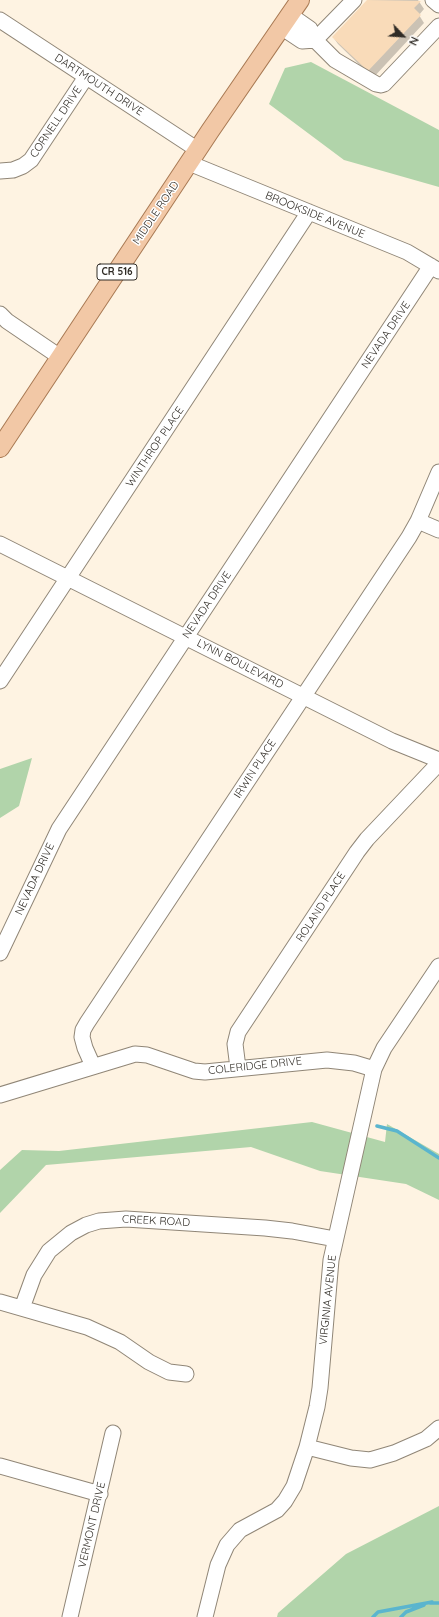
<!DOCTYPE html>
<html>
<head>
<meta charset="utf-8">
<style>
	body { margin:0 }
	#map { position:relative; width:439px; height:1617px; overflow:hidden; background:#fef3e2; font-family:Quicksand,sans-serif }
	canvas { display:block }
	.north { position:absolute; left:383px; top:16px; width:40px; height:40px; -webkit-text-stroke:3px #fff; paint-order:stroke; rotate:115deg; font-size:11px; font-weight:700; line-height:16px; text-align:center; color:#302c26 }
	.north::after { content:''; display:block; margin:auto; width:14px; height:18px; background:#302c26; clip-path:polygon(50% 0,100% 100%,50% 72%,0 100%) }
</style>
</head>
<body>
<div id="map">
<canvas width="439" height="1617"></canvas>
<div class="north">N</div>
</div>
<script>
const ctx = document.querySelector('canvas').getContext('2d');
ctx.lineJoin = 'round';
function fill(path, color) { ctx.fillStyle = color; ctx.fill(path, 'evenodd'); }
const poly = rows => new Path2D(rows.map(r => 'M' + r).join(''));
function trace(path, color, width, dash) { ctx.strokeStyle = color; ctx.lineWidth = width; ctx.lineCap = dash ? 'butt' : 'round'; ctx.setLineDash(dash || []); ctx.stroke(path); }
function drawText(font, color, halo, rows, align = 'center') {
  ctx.font = font + ' Quicksand,sans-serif'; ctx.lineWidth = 3; ctx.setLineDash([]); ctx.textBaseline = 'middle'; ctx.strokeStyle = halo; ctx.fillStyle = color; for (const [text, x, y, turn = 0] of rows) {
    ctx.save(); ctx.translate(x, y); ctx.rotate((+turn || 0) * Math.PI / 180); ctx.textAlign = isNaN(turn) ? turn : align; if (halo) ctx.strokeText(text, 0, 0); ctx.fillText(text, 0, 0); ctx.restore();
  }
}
fill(poly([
	[311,62,439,130,439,187,344,160,269,104,285,68],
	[32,758,19,806,0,818,0,769],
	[312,1122,385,1142,387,1124,439,1154,439,1200,406,1184,320,1171,251,1147,46,1165,0,1213,0,1170,22,1150,59,1151],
	[439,1506,439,1617,277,1617,278,1613,346,1554]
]), '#b1d4aa');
fill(poly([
	[368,0,418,0,424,9,419,15,424,23,373,78,338,44,333,37]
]), '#0003');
trace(poly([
	[377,1126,397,1131,439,1158],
	[430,1603,439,1603],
	[373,1617,378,1612,432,1602],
	[401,1617,406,1612,424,1605]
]), '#5ab5ce', 3.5);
fill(poly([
	[367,0,421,1,414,8,421,15,368,71,332,37]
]), '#f9dbb9');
const minor = poly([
	[433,0,439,5],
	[290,15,310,29,315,40,335,60,376,84,381,85,384,84,439,26],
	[0,20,198,150],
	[281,27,302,41,315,40,354,0],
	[189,163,407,252,439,271],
	[0,171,13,170,23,166,31,160,86,77],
	[0,314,7,321,60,357],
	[418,521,439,530],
	[0,544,392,741,439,760],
	[0,681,309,212],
	[0,953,59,829,431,266],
	[93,1066,85,1048,82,1037,83,1030,87,1023,409,537,418,521,439,472],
	[238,1068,235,1044,238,1032,357,852,367,839,439,763],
	[0,1095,135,1054,147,1055,194,1071,205,1072,327,1060,354,1063,374,1069],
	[0,1302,87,1327,120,1342,149,1362,169,1372,186,1374],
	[22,1308,34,1275,49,1251,71,1233,86,1225,99,1221,126,1219,265,1228,292,1231,335,1239],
	[307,1447,351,1458,370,1460,394,1453,426,1439,439,1428],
	[0,1466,100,1494],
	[70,1617,113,1433],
	[205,1617,218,1565,227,1545,240,1530,277,1510,285,1501,294,1486,307,1447,317,1407,320,1388,331,1260,374,1069,384,1048,439,966]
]);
const major = poly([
	[0,448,210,131,300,0]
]);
trace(minor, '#908677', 17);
trace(major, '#a87953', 20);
trace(minor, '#fff', 15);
trace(major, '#f2c8a6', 18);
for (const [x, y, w] of [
	[117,272,40]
]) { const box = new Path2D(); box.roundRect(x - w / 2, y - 8, w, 16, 3); ctx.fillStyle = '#fff'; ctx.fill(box); trace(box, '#302c26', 1); }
drawText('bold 10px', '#302c26', null, [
	["CR 516",117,272]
]);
drawText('11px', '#302c26', '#fff', [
	["DARTMOUTH DRIVE",99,85,33],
	["CORNELL DRIVE",56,122,-56],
	["MIDDLE ROAD",156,213,-56],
	["BROOKSIDE AVENUE",315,215,22],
	["NEVADA DRIVE",386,335,-56],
	["WINTHROP PLACE",155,447,-56],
	["NEVADA DRIVE",207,605,-56],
	["LYNN BOULEVARD",240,664,27],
	["IRWIN PLACE",255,769,-57],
	["NEVADA DRIVE",35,879,-65],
	["ROLAND PLACE",321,907,-57],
	["COLERIDGE DRIVE",255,1066,-6],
	["CREEK ROAD",156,1221,3],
	["VIRGINIA AVENUE",328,1300,-84],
	["VERMONT DRIVE",92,1525,-77]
]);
</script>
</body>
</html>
